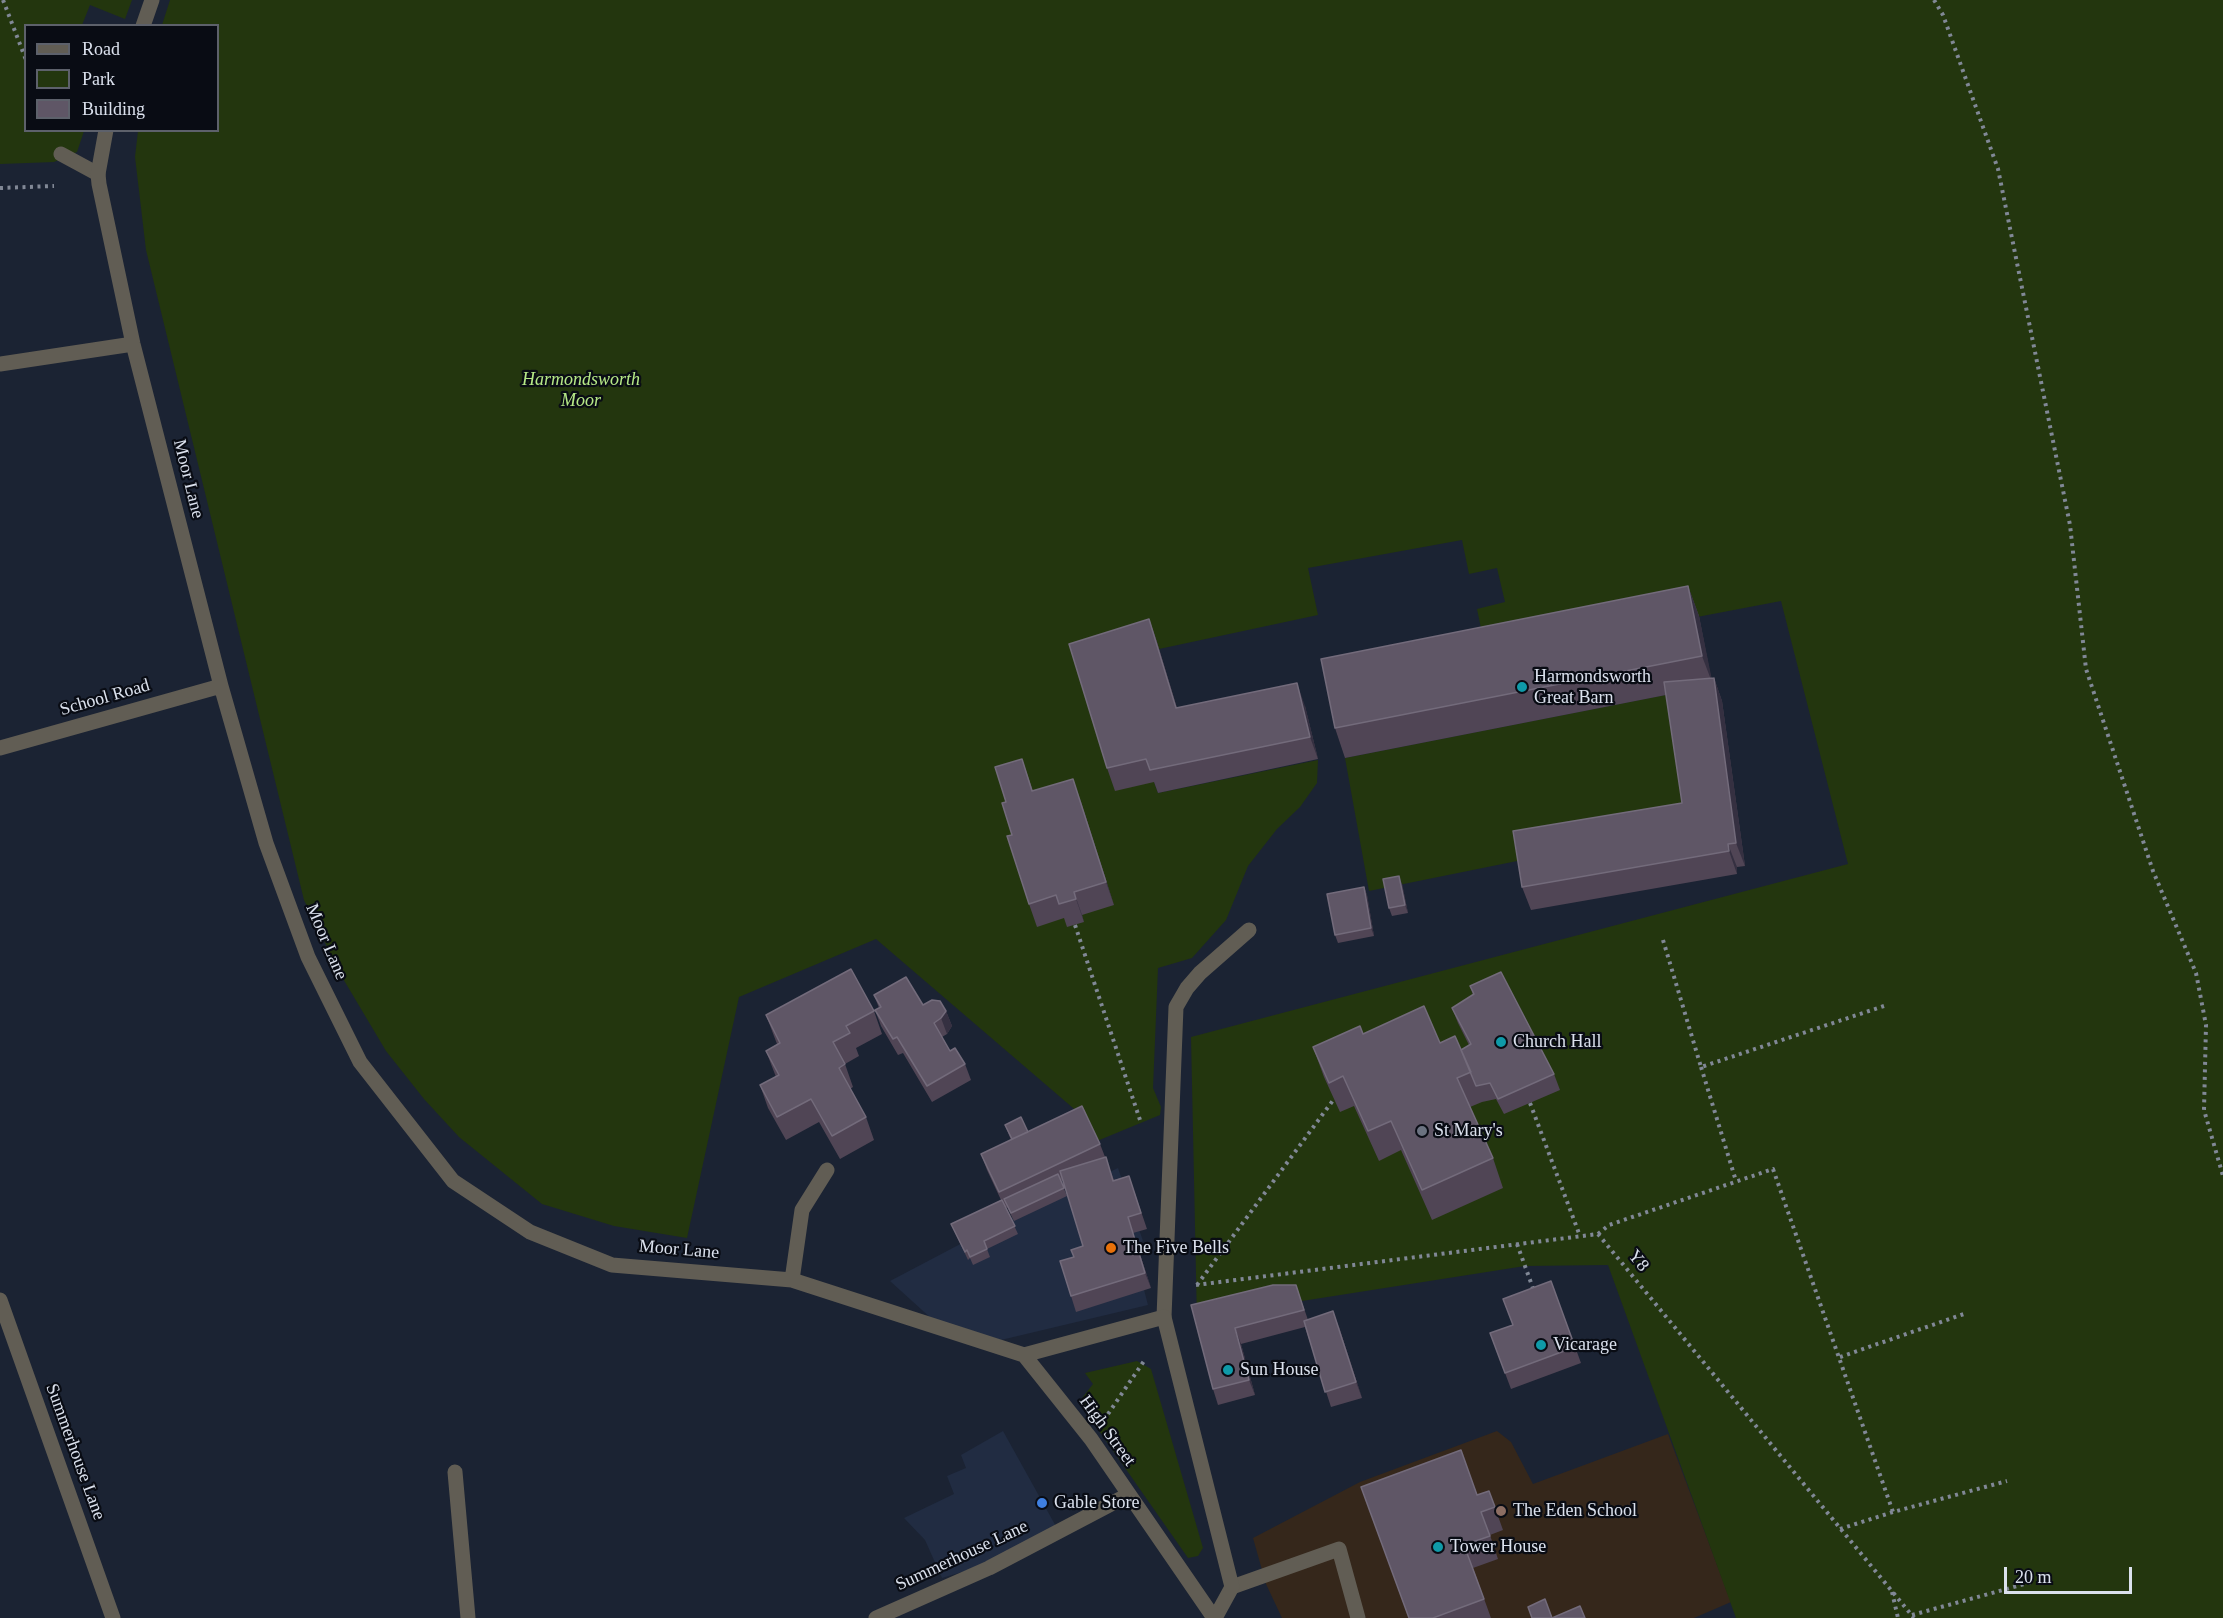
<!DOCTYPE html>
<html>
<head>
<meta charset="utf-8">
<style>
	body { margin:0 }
	#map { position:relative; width:2223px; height:1618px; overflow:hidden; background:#1b2333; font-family:Georgia,serif }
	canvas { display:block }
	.legend { position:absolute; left:24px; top:24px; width:195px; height:108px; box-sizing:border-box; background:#090c14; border:2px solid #5d616b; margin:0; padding:8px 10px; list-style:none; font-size:18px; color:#dbe1ed }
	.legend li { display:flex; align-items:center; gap:12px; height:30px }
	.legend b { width:30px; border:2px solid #5d616b }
	.scale { position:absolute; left:2004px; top:1567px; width:128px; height:27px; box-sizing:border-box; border:3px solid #dbe1ed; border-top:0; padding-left:8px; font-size:18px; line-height:21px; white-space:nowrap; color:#dbe1ed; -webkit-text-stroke:4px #090c14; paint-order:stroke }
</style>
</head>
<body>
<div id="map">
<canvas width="2223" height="1618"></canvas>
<ul class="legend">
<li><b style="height:8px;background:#615d54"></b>Road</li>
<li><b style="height:16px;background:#23360e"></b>Park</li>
<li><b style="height:16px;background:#5f5666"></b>Building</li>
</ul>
<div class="scale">20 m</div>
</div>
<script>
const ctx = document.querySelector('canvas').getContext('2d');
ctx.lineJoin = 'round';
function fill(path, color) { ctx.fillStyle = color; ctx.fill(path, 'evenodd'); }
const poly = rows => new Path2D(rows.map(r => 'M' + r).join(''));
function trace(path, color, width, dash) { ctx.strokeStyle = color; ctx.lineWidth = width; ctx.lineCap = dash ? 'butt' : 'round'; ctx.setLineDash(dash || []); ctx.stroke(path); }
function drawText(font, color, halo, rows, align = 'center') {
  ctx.font = font + ' Georgia,serif'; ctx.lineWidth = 4.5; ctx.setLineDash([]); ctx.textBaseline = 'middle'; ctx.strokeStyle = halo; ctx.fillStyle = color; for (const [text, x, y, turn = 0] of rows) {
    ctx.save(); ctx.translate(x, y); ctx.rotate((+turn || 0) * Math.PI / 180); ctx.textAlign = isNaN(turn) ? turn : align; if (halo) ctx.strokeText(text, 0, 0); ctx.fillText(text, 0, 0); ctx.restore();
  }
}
fill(poly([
	[1118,1168,1143,1241,1133,1247,1148,1305,1001,1340,933,1320,890,1281,1006,1220],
	[1003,1431,1058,1530,995,1562,942,1578,925,1540,904,1518,954,1494,947,1476,966,1468,961,1455]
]), '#212c42');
fill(poly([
	[1497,1431,1511,1442,1533,1484,1668,1434,1731,1602,1694,1618,1282,1618,1266,1584,1253,1538,1360,1482]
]), '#35271b');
fill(poly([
	[0,0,132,0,125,19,90,5,82,25,26,26,26,130,84,131,77,152,54,162,0,164],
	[170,0,2223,0,2223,1618,1736,1618,1608,1265,1525,1266,1302,1301,1278,1301,1197,1321,1191,1037,1848,864,1781,601,1487,657,1477,609,1505,602,1497,568,1469,574,1462,540,1308,568,1318,615,1159,649,1154,782,1158,793,1318,760,1317,783,1300,807,1277,829,1248,866,1226,920,1192,958,1158,968,1153,1088,1161,1107,1160,1115,1097,1141,1087,1120,876,939,739,997,687,1238,614,1226,542,1204,459,1137,424,1099,386,1051,342,977,304,900,146,250,135,157,138,131,218,130,218,26,162,25],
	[1670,694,1690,826,1369,891,1345,758],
	[1137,1361,1151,1369,1203,1548,1198,1556,1188,1558,1079,1402,1093,1384,1085,1373]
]), '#23360e');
trace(poly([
	[3,0,26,60],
	[1934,0,1943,15,1998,169,2070,525,2086,669,2153,871,2196,973,2206,1025,2204,1110,2223,1176],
	[0,188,54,186],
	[1075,925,1140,1120],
	[1663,940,1701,1067,1884,1006],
	[1701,1067,1736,1181],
	[1530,1103,1580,1236],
	[1598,1234,1609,1225,1773,1169,1893,1512],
	[1517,1244,1534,1291],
	[1196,1285,1598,1234,1914,1618],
	[1197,1285,1334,1099],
	[1840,1357,1964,1314],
	[1108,1414,1144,1361],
	[1840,1529,1893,1512,2007,1481],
	[1892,1592,1898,1618],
	[1912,1615,2032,1582]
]), '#818896', 4, [3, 4.5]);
trace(poly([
	[61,154,98,174],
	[1164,1317,1176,1007,1187,988,1200,973,1249,930],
	[1232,1587,1339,1549,1358,1618]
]), '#615d54', 15);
trace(poly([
	[143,26,152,0],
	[106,130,98,174,99,184,133,344,221,686,266,843,308,957,360,1062,453,1181,530,1232,612,1265,792,1280,1024,1355,1091,1439,1214,1618],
	[0,364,133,344],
	[0,748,221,686],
	[792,1280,802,1210,827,1170],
	[0,1300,113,1618],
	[1024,1355,1164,1317,1232,1587,1215,1618],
	[455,1472,468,1618],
	[876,1618,989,1568,1128,1495]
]), '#615d54', 15);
fill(poly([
	[1688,586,1699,616,1711,678,1714,678,1722,701,1745,866,1737,867,1737,874,1531,910,1522,887,1682,803,1666,695,1345,758,1335,728],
	[1149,619,1157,642,1177,708,1305,706,1318,759,1158,793,1154,782,1115,791,1107,768],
	[1022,759,1033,791,1081,802,1114,905,1082,915,1084,922,1067,927,1064,918,1037,927,1029,904,1012,835,1006,802],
	[1402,884,1408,913,1392,916,1389,908],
	[1364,887,1367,895,1374,936,1338,943,1335,935],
	[1470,986,1554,1074,1560,1090,1504,1114,1496,1099,1482,1102,1470,1107,1493,1158,1503,1188,1432,1220,1401,1150,1379,1161,1354,1106,1340,1112,1324,1077,1313,1047,1363,1034,1440,1043,1461,1050,1469,1045,1458,1023,1452,1008,1473,995],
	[874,995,946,1011,952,1026,947,1034,942,1037,950,1051,965,1064,971,1080,932,1102,903,1053,898,1055,881,1026,875,1010,879,1008],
	[874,1011,882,1034,856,1048,859,1056,845,1064,853,1087,850,1089,866,1117,874,1140,840,1159,819,1122,786,1140,768,1108,760,1085,776,1077,766,1051,777,1044,766,1015],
	[1005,1125,1028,1132,1100,1144,1114,1180,1129,1176,1147,1229,1133,1233,1151,1288,1076,1312,1071,1296,1074,1257,1083,1246,1063,1180,1061,1181,1067,1196,1014,1221,1007,1207,1006,1208,1018,1234,987,1249,990,1257,973,1265,970,1258,968,1260,951,1224,1001,1200,987,1170,981,1154,1011,1140],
	[1551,1281,1581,1363,1511,1389,1490,1333,1512,1325],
	[1296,1285,1308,1320,1339,1327,1362,1398,1331,1407,1305,1327,1241,1344,1255,1395,1218,1405,1213,1389,1191,1305],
	[1489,1491,1503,1530,1490,1535,1498,1559,1473,1568,1491,1618,1409,1618,1477,1495]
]), '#504555');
fill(poly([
	[1688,586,1699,616,1713,685,1702,656],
	[1149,619,1157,642,1184,731,1176,708],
	[1714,678,1722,701,1745,866,1736,843],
	[1297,683,1305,706,1318,759,1310,737],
	[1073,779,1081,802,1114,905,1106,882],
	[1728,844,1737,867,1737,874,1729,851],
	[1399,876,1402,884,1408,913,1405,905],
	[1364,887,1367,895,1374,936,1371,928],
	[1074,892,1082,915,1084,922,1076,899],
	[946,1011,952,1026,947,1034,941,1018],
	[1128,1217,1133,1233,1151,1288,1145,1273],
	[1333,1311,1339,1327,1362,1398,1356,1382],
	[1235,1328,1241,1344,1255,1395,1249,1380]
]), '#353041');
const building = poly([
	[1688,586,1702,656,1335,728,1321,659,1688,586],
	[1149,619,1176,708,1297,683,1310,737,1150,770,1146,759,1107,768,1069,644,1149,619],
	[1714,678,1736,843,1728,844,1729,851,1522,887,1513,831,1682,803,1664,682,1714,678],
	[1022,759,1032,791,1073,779,1106,882,1074,892,1076,899,1059,904,1056,895,1029,904,1007,836,1012,835,1002,803,1006,802,995,767,1022,759],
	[1399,876,1405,905,1389,908,1383,879,1399,876],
	[1364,887,1371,928,1335,935,1327,894,1364,887],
	[851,969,874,1011,846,1026,850,1033,833,1042,845,1064,839,1068,866,1117,832,1136,811,1099,777,1117,760,1085,779,1075,766,1051,780,1043,766,1015,851,969],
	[1501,972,1554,1074,1498,1099,1490,1083,1476,1086,1461,1050,1471,1044,1452,1008,1474,994,1470,986,1501,972],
	[906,977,923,1005,932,1000,940,1001,946,1011,941,1018,934,1023,950,1051,955,1048,965,1064,927,1086,897,1037,893,1039,875,1010,881,1007,874,995,906,977],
	[1424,1006,1440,1043,1455,1036,1471,1072,1457,1078,1493,1158,1422,1190,1391,1121,1368,1131,1343,1076,1329,1083,1313,1047,1360,1026,1363,1034,1424,1006],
	[1082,1106,1100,1144,999,1192,981,1154,1082,1106],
	[1021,1117,1028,1132,1012,1139,1005,1125,1021,1117],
	[1106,1157,1113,1181,1129,1176,1141,1213,1128,1217,1145,1273,1071,1296,1060,1261,1074,1257,1071,1250,1083,1246,1060,1171,1106,1157],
	[1058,1174,1064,1188,1011,1213,1004,1199,1058,1174],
	[1002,1200,1015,1226,984,1241,987,1249,970,1257,967,1250,965,1252,951,1224,1002,1200],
	[1551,1281,1575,1347,1505,1373,1490,1333,1513,1325,1503,1299,1551,1281],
	[1273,1285,1296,1285,1304,1310,1235,1328,1249,1380,1213,1389,1191,1305,1273,1285],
	[1333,1311,1356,1382,1325,1392,1304,1321,1333,1311],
	[1461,1450,1477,1495,1489,1491,1495,1507,1481,1512,1490,1536,1464,1545,1484,1599,1433,1618,1409,1618,1361,1487,1461,1450],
	[1545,1599,1552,1618,1580,1606,1585,1618,1532,1618,1528,1607,1545,1599]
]);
fill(building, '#5f5666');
trace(building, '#736b7b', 1.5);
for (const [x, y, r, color] of [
	[1522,687,6,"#0f9aa8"],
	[1501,1042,6,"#0f9aa8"],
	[1422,1131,6,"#6b7280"],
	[1111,1248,6,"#e8710a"],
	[1541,1345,6,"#0f9aa8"],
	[1228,1370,6,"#0f9aa8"],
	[1042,1503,6,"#3f7fe0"],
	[1501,1511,6,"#8d6e63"],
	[1438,1547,6,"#0f9aa8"]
]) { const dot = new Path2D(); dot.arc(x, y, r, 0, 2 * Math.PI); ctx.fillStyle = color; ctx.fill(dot); trace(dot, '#090c14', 2); }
drawText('italic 18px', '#b6e987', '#090c14', [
	["Harmondsworth",581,380],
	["Moor",581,401]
]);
drawText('18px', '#dbe1ed', '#090c14', [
	["Moor Lane",188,479,76],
	["School Road",105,698,-16],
	["Moor Lane",326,942,67],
	["Moor Lane",679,1250,5],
	["Y8",1638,1261,51],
	["High Street",1107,1431,54],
	["Summerhouse Lane",75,1452,70],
	["Summerhouse Lane",962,1556,-25]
]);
drawText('18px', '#dbe1ed', '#090c14', [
	["Harmondsworth",1534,677],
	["Great Barn",1534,698],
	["Church Hall",1513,1042],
	["St Mary's",1434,1131],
	["The Five Bells",1123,1248],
	["Vicarage",1553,1345],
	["Sun House",1240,1370],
	["Gable Store",1054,1503],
	["The Eden School",1513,1511],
	["Tower House",1450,1547]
], 'left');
</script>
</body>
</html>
